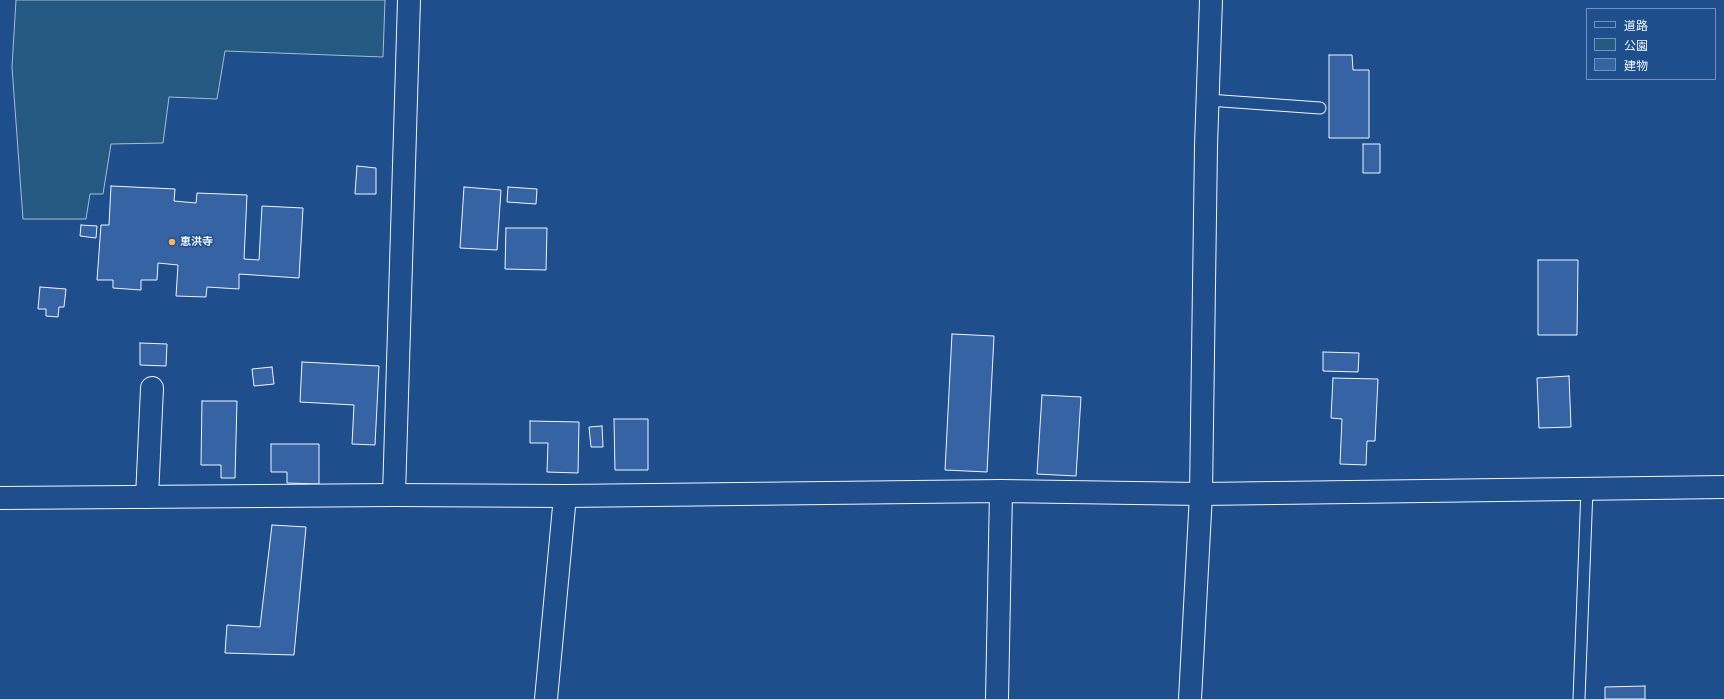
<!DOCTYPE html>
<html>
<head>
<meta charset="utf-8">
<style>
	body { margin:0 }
	#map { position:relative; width:1724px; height:699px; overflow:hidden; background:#1f4e8c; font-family:Montserrat,"Noto Sans JP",sans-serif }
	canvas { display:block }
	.legend { position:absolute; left:1586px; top:8px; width:130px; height:72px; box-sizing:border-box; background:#1f4e8c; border:1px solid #7391ba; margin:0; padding:5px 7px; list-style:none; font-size:12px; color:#f2f6ff }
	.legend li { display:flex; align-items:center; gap:8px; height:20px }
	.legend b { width:20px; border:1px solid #7391ba }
</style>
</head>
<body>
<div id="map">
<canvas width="1724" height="699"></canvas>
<ul class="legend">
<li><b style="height:5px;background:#1f4e8c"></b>道路</li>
<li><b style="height:11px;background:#245a82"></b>公園</li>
<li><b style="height:11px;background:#3563a3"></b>建物</li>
</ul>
</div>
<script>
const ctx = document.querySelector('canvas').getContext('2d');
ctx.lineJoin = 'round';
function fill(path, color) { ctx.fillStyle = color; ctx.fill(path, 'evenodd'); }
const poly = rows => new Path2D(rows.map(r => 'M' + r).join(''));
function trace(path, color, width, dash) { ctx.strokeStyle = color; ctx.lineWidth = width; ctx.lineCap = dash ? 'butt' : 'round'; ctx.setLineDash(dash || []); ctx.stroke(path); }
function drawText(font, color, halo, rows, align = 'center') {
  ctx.font = font + ' Montserrat,"Noto Sans JP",sans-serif'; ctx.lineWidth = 3; ctx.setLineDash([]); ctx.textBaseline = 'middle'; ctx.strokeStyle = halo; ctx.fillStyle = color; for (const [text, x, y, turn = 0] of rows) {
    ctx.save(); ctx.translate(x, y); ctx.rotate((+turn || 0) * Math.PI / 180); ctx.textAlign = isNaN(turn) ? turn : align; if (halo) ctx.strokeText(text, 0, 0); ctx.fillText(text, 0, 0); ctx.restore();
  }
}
const green = poly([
	[16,0,385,0,383,57,225,51,217,99,169,97,163,143,111,144,103,194,90,194,86,219,23,219,12,67,16,0]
]);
fill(green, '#245a82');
trace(green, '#a8bbd7', 1);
const building = poly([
	[1329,55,1352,55,1353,70,1369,70,1369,138,1329,138,1329,55],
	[1363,144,1380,144,1380,173,1363,173,1363,144],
	[357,166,376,168,376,194,355,194,357,166],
	[111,186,175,189,174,201,196,203,197,193,247,195,244,259,259,260,262,206,303,208,299,278,239,274,239,289,207,287,206,297,176,296,178,265,158,263,157,280,141,280,141,290,113,288,113,280,97,280,101,225,109,225,111,186],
	[464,187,501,190,497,250,460,248,464,187],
	[508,187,537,189,536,204,507,202,508,187],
	[81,225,97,226,96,238,80,236,81,225],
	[506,228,547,228,546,270,505,269,506,228],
	[1538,260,1578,260,1577,335,1538,335,1538,260],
	[40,287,66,289,64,307,59,307,58,317,46,316,46,309,38,309,40,287],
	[952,334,994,336,987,472,945,470,952,334],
	[140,343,167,344,166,366,140,365,140,343],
	[1323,352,1359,353,1358,372,1323,371,1323,352],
	[302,362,379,366,375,445,352,444,354,405,300,402,302,362],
	[272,367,274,384,254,386,252,369,272,367],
	[1569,376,1571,427,1539,428,1537,378,1569,376],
	[1333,378,1378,379,1375,441,1367,441,1366,465,1340,464,1342,419,1331,418,1333,378],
	[1042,395,1081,397,1076,476,1037,474,1042,395],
	[202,401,237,401,235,478,221,478,221,465,201,465,202,401],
	[614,419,648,419,648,470,615,470,614,419],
	[530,421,579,422,578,473,547,472,548,443,530,443,530,421],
	[602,426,603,447,591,447,589,427,602,426],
	[271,444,319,444,319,484,287,483,287,472,271,472,271,444],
	[272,525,306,527,294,655,225,653,227,625,260,627,272,525],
	[1645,686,1645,699,1605,699,1605,687,1645,686]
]);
fill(building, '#3563a3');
trace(building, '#f2f6ff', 1);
const service = poly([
	[1208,100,1320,108],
	[1579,699,1587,489]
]);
const minor = poly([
	[394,495,409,0],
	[147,497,152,388],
	[546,699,565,496],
	[997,699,1001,491],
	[1190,699,1201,494,1206,146,1211,0]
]);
const tertiary = poly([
	[0,498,394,495,565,496,1001,491,1201,494,1724,487]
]);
trace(service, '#f2f6ff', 13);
trace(minor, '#f2f6ff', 24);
trace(tertiary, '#f2f6ff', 24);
trace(service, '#1f4e8c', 11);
trace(minor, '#1f4e8c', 22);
trace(tertiary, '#1f4e8c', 22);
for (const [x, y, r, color] of [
	[172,242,4,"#ffb74d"]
]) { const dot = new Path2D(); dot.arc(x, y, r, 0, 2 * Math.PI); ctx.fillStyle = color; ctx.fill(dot); trace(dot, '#1f4e8c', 1.5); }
drawText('bold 11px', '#f2f6ff', '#1f4e8c', [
	["恵洪寺",180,242]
], 'left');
</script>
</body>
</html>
